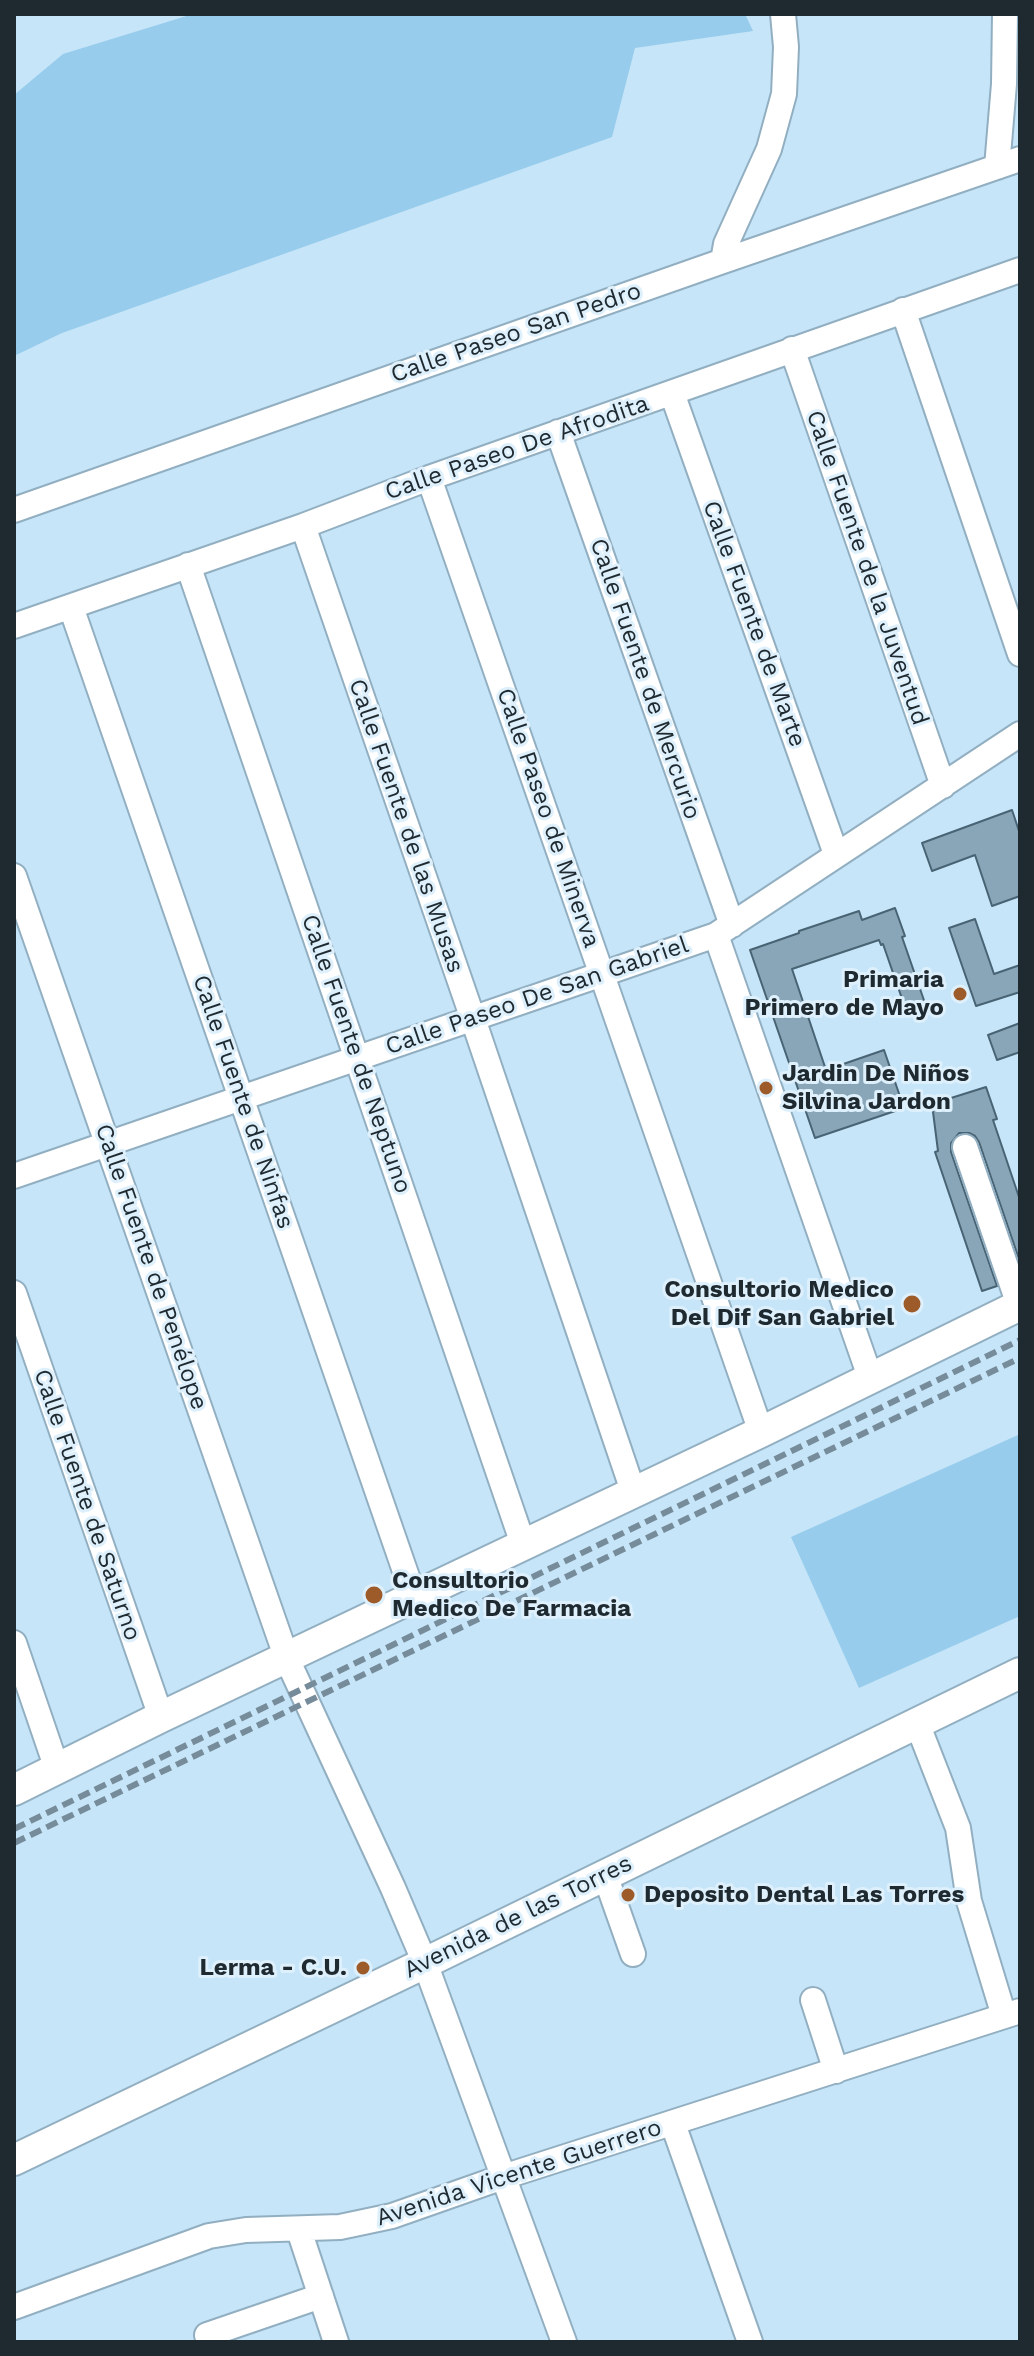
<!DOCTYPE html>
<html>
<head>
<meta charset="utf-8">
<style>
	body { margin:0 }
	#map { position:relative; width:1034px; height:2356px; overflow:hidden; background:#c6e5f8; font-family:"Work Sans",sans-serif }
	canvas { display:block }
	.frame { position:absolute; inset:0; border:16px solid #1e2930; pointer-events:none }
</style>
</head>
<body>
<div id="map">
<canvas width="1034" height="2356"></canvas>
<div class="frame"></div>
</div>
<script>
const ctx = document.querySelector('canvas').getContext('2d');
ctx.lineJoin = 'round';
function fill(path, color) { ctx.fillStyle = color; ctx.fill(path, 'evenodd'); }
const poly = rows => new Path2D(rows.map(r => 'M' + r).join(''));
function trace(path, color, width, dash) { ctx.strokeStyle = color; ctx.lineWidth = width; ctx.lineCap = dash ? 'butt' : 'round'; ctx.setLineDash(dash || []); ctx.stroke(path); }
function drawText(font, color, halo, rows, align = 'center') {
  ctx.font = font + ' "Work Sans",sans-serif'; ctx.lineWidth = 6; ctx.setLineDash([]); ctx.textBaseline = 'middle'; ctx.strokeStyle = halo; ctx.fillStyle = color; for (const [text, x, y, turn = 0] of rows) {
    ctx.save(); ctx.translate(x, y); ctx.rotate((+turn || 0) * Math.PI / 180); ctx.textAlign = isNaN(turn) ? turn : align; if (halo) ctx.strokeText(text, 0, 0); ctx.fillText(text, 0, 0); ctx.restore();
  }
}
fill(poly([
	[193,14,745,14,753,31,635,48,612,137,62,333,14,356,14,95,63,54],
	[1018,1435,1020,1439,1020,1616,859,1688,791,1537]
]), '#97ccec');
const building = poly([
	[1012,810,1020,834,1020,896,992,906,975,855,932,871,922,843,1012,810],
	[895,908,905,936,902,937,927,1009,908,1016,883,944,881,945,879,940,792,969,826,1070,884,1050,904,1108,815,1138,750,950,799,933,799,931,859,911,862,920,895,908],
	[975,919,994,974,1020,965,1020,992,976,1006,949,928,975,919],
	[1020,1023,1020,1052,997,1060,988,1035,1020,1023],
	[986,1087,997,1119,993,1120,1020,1200,1020,1262,979,1142,975,1136,969,1133,959,1133,951,1143,951,1152,997,1286,982,1291,935,1152,938,1151,932,1104,986,1087]
]);
fill(building, '#89a6b8');
trace(building, '#486373', 2);
const minor = poly([
	[997,167,1004,84,1005,14],
	[723,261,726,244,769,149,784,94,786,47,783,14],
	[903,310,1020,654],
	[792,349,943,786],
	[672,393,836,854],
	[558,432,732,925],
	[429,478,761,1432],
	[14,510,723,261,1020,159],
	[303,526,473,1019,633,1491],
	[188,565,523,1544],
	[71,607,414,1597],
	[14,626,303,526,429,478,1020,270],
	[14,876,287,1659,393,1888,425,1963,564,2342],
	[716,935,870,1377],
	[965,1147,1019,1305],
	[14,1176,716,935,1020,734],
	[14,1293,161,1717],
	[14,1643,57,1769],
	[917,1723,958,1828,969,1901,1004,2016],
	[605,1875,633,1954],
	[813,2000,836,2071],
	[673,2124,750,2342],
	[299,2230,336,2342],
	[14,2307,209,2236,246,2230,340,2227,392,2216,503,2177,1020,2011],
	[207,2335,321,2296]
]);
const major = poly([
	[14,1790,161,1717,761,1432,1020,1305],
	[14,2160,425,1963,1020,1673]
]);
trace(minor, '#92afc1', 28);
trace(major, '#92afc1', 34);
trace(minor, '#fff', 24);
trace(major, '#fff', 30);
trace(poly([
	[14,1829,1020,1340],
	[14,1843,1020,1358]
]), '#778c9a', 6, [12, 6]);
for (const [x, y, r, color] of [
	[960,994,8,"#9e5b2a"],
	[766,1088,8,"#9e5b2a"],
	[912,1304,10,"#9e5b2a"],
	[374,1595,10,"#9e5b2a"],
	[628,1895,8,"#9e5b2a"],
	[363,1968,8,"#9e5b2a"]
]) { const dot = new Path2D(); dot.arc(x, y, r, 0, 2 * Math.PI); ctx.fillStyle = color; ctx.fill(dot); trace(dot, '#def0fc', 3); }
drawText('24px', '#1e2930', '#def0fc', [
	["Calle Paseo San Pedro",516,333,-19],
	["Calle Paseo De Afrodita",517,448,-19],
	["Calle Fuente de la Juventud",867,568,71],
	["Calle Fuente de Marte",754,624,70],
	["Calle Fuente de Mercurio",645,679,71],
	["Calle Paseo de Minerva",548,818,71],
	["Calle Fuente de las Musas",406,826,71],
	["Calle Paseo De San Gabriel",537,996,-19],
	["Calle Fuente de Neptuno",356,1054,71],
	["Calle Fuente de Ninfas",243,1102,71],
	["Calle Fuente de Penélope",151,1267,71],
	["Calle Fuente de Saturno",87,1505,71],
	["Avenida de las Torres",518,1917,-26],
	["Avenida Vicente Guerrero",519,2173,-18]
]);
drawText('bold 24px', '#1e2930', '#def0fc', [
	["Primaria",944,980],
	["Primero de Mayo",944,1008],
	["Jardin De Niños",782,1074,"left"],
	["Silvina Jardon",782,1102,"left"],
	["Consultorio Medico",894,1290],
	["Del Dif San Gabriel",894,1318],
	["Consultorio",392,1581,"left"],
	["Medico De Farmacia",392,1609,"left"],
	["Deposito Dental Las Torres",644,1895,"left"],
	["Lerma - C.U.",347,1968]
], 'right');
</script>
</body>
</html>
